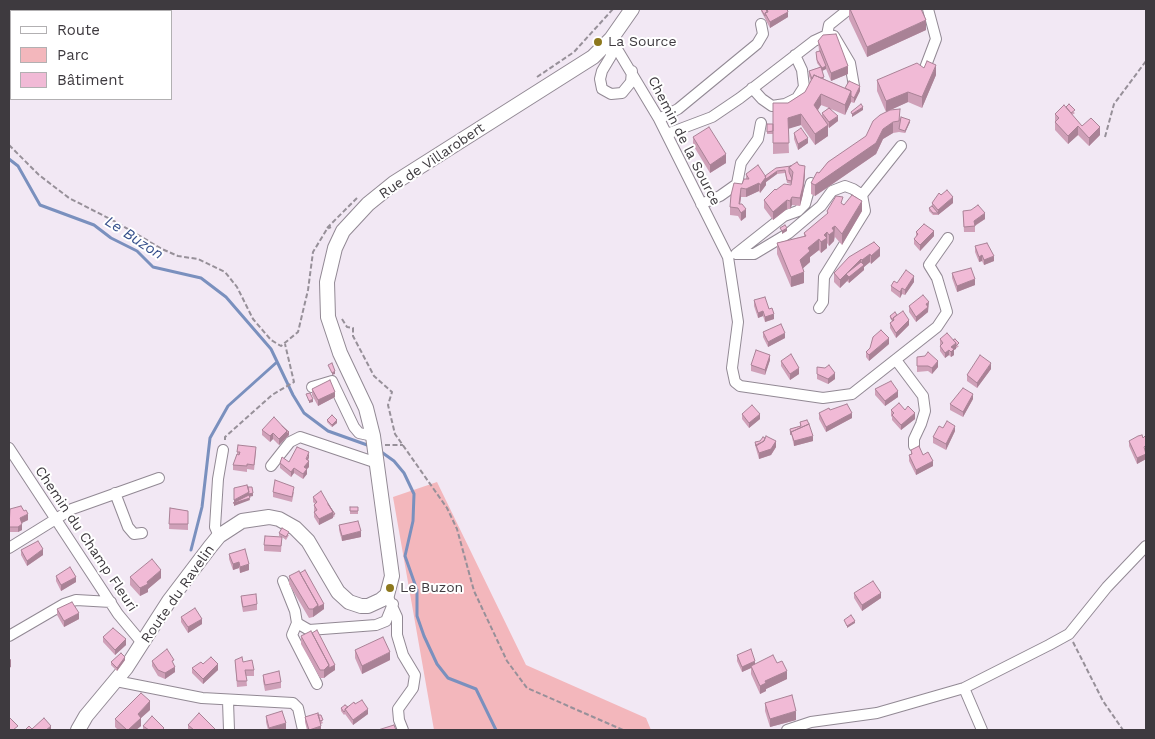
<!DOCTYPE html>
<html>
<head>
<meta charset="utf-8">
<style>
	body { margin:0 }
	#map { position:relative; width:1155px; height:739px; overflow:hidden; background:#f2e8f4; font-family:"Work Sans",sans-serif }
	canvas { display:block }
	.frame { position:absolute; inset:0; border:10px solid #3e3a3f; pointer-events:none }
	.legend { position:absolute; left:10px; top:10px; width:162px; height:90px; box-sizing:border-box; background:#fff; border:1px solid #b2b0b2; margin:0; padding:6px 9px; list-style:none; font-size:15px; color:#3e3a3f }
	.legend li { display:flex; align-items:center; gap:10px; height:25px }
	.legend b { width:25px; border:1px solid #b2b0b2 }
</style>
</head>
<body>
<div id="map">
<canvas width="1155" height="739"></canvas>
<div class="frame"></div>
<ul class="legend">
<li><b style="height:6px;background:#fff"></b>Route</li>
<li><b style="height:14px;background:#f3b7bc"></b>Parc</li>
<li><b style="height:14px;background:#f1bad6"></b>Bâtiment</li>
</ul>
</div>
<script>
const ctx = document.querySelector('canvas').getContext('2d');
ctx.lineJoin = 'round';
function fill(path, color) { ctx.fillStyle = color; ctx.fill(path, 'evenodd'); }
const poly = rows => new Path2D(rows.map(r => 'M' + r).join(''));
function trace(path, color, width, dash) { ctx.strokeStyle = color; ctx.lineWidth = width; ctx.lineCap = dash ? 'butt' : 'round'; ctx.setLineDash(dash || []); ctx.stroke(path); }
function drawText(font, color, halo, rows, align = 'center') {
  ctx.font = font + ' "Work Sans",sans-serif'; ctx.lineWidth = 4; ctx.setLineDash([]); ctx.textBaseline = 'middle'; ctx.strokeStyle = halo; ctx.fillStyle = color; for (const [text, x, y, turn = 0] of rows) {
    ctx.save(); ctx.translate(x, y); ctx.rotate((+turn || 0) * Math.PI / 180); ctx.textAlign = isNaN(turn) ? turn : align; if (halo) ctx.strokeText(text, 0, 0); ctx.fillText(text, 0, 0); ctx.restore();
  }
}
fill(poly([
	[437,482,526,665,646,718,651,730,434,730,393,497]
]), '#f3b7bc');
trace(poly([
	[9,159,18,166,40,205,94,225,111,238,137,251,153,267,201,278,226,297,271,349,293,395,304,413,328,431,370,446],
	[380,451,394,461,404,473,414,494,413,521,405,556,417,590,417,616,424,636,437,664,448,678,476,689,496,730],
	[191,550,202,507,210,438,228,406,277,362]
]), '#7a90be', 3);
const minor = poly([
	[827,35,829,25,849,9],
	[611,39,659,119,728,257,738,322,732,368,735,382,740,386,823,398,852,394,937,327,947,312,937,278,929,265,948,238],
	[611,40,611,56,602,71,600,79,602,89,611,94,622,93,631,82,632,71],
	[925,68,936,39,928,9],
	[752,88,762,99,772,106,785,104,797,98,804,87,802,70,795,55],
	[659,119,678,109,757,44,763,34,761,24],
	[667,134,712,117,740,98,814,41,827,35,834,36,850,63,854,86],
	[862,195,901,146],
	[701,204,720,196,737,184,741,163,758,139,761,123],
	[736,254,784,216,798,211,805,204,811,183],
	[737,254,754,254,789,233,821,206,832,191,845,186,853,189,862,195,865,211,824,277,823,302,819,308],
	[896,360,923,396,925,411,921,424,914,439,914,446],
	[312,387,332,381,354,427,359,433,373,436],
	[9,448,118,614,143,644],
	[271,466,290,442,300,437,377,463],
	[115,493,128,527,134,534,142,533],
	[219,536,215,527,218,479,223,450],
	[9,548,72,509,159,478],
	[283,581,295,611,297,623,292,635,317,684],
	[387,595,397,617,397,635,403,655,415,675,413,688,398,709,399,720,403,730],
	[297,623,309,630,376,625,386,621,393,604],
	[9,636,64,604,76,600,111,602],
	[116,681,202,698,293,703,298,708,303,730],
	[964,688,982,730],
	[228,701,229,730],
	[787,730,811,722,877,713,964,688,1049,645,1069,634,1107,587,1146,546]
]);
const major = poly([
	[78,730,86,716,126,668,169,601,210,547,219,536,242,521,269,517,279,519,295,528,308,541,338,592,349,602,361,606,368,606,381,600,387,595,392,576,373,436,366,408,340,353,328,317,327,282,335,248,343,231,368,204,394,183,593,57,611,39,632,9]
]);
trace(minor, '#928994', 12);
trace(major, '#928994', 16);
trace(poly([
	[537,77,574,52,613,9],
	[1105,137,1114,104,1146,61],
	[9,145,39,175,69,198,116,222,162,249,178,256,198,259,225,272,237,287,253,319,271,340,281,346,298,332,308,290,313,252,327,229,331,227],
	[327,228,357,198],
	[342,319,347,327,353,328,353,336,374,376,392,392,388,405,395,434,447,508,457,529,474,591,507,661,527,688,623,730],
	[225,440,225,437,272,395,294,382,285,344],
	[385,445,403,445],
	[1073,642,1103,701,1123,730]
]), '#979099', 2, [5, 2.5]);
trace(minor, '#fff', 10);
trace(major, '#fff', 14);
fill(poly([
	[761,9,787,9,788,17,770,28,761,11],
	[849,9,926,30,867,57,849,19],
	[818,41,848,74,831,81,826,69,822,71,824,79,845,88,860,91,854,103,851,102,845,115,831,109,838,121,829,128,828,126,828,136,815,145,801,125,788,128,789,153,773,154,773,134,767,134,767,127,773,124,788,103,805,92,811,81,809,76,809,71,820,67,817,63,816,55,819,51],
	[821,105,829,108,822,113,822,117,818,110],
	[924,68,936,75,922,108,908,102,886,112,877,91,877,80],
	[1066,107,1075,113,1072,115,1082,126,1100,135,1089,146,1078,135,1068,144,1055,130,1055,114],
	[900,118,910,122,905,133,899,132,893,133,883,139,876,154,815,196,811,194,811,183,828,162],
	[794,133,808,143,798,150,794,139],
	[693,137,726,163,710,173,693,145],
	[791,166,805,174,803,194,800,206,792,205,790,209,787,209,773,220,764,208,764,200,776,190,791,185,791,184,787,183,785,173,777,174,766,182,766,185,760,193,759,191,746,197,741,197,740,204,746,217,741,221,738,216,730,215,730,207,742,184,746,179,746,174,765,176],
	[941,195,953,203,938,215,933,215,929,211,929,208,932,206,932,203],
	[843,204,862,211,842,245,835,237,834,241,829,246,827,243,827,248,821,253,819,250,810,257,810,262,803,268,804,283,791,287,777,254,777,243,804,236,804,233,827,215,827,211],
	[963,211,985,219,975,226,975,232,964,232],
	[916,232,934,236,920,251,914,244,914,239,916,237],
	[874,242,880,256,871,264,870,262,864,267,864,270,849,283,847,281,840,288,834,282,834,273],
	[975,246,994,261,984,265,982,261,979,262,975,252],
	[952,273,975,285,957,292,952,278],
	[914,282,905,295,902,294,900,298,891,291,891,286,897,283],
	[754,300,769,309,774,319,765,322,763,316,758,318,754,306],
	[909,306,929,308,928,308,928,312,916,322,909,312],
	[890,316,909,325,896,338,890,328,890,323,892,321,890,318],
	[763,332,785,338,768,347,763,337],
	[940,339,959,346,954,350,954,355,951,357,949,355,945,358,940,351],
	[889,344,869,361,866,357,866,352],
	[917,357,938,367,932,374,928,371,917,372],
	[770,360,765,375,751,371,751,365],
	[781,361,799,374,790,380,781,366],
	[991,369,977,388,967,381,967,375],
	[817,374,835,379,828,384,817,379],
	[312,389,335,397,318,406,312,395],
	[875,389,898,397,885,406,875,395],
	[973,399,963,417,950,410,950,404],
	[830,410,852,418,826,432,819,419,819,413],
	[891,410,905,410,915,419,901,430,892,420,892,417,891,416],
	[742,414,760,419,749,428,742,419],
	[327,420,337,423,332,427,327,422],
	[800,422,813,441,794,446,790,429,800,426],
	[943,428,955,431,946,450,933,443,933,437],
	[262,430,289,435,279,445,273,439,270,442,262,435],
	[1129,441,1146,452,1146,459,1137,464,1129,446],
	[755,442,776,447,771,455,759,459,755,445],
	[238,445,256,452,254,470,247,469,247,472,233,470,233,465,237,454],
	[911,450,933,466,916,475,909,461,909,455,911,455],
	[309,457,308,460,309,467,307,469,307,474,303,479,294,473,291,477,280,468,280,463,289,462],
	[273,492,294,492,292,502,273,497],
	[313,497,335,516,319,525,314,517,314,505,315,504,313,502],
	[350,507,358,507,358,514,350,514],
	[170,508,188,511,188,530,169,529],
	[10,509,28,520,21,523,22,530,18,532,9,532],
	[339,525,361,537,342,541,339,530],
	[279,533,289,535,286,540,282,537,281,552,264,551,264,545,281,537,279,536],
	[21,550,43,555,27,566,21,555],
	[229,554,249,570,240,573,239,568,233,570,229,559],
	[56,576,76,582,61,591,56,581],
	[289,576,324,609,313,617,309,618,289,584],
	[130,577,161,578,148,589,148,592,140,596,130,585],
	[854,593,881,598,862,611,854,598],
	[241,596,257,604,257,610,243,612,241,601],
	[57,609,79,619,64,627,57,615],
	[181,617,202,624,188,633,181,622],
	[301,636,335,670,329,674,324,678,320,678,301,644],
	[103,637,126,645,115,655,103,642],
	[355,650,390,660,362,674,355,658],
	[737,655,755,664,777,663,787,679,766,689,766,691,760,694,751,674,751,668,742,672,737,661],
	[125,660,117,671,111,665,111,662],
	[235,660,243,662,254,670,254,676,246,676,247,686,237,687],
	[152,661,174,664,175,672,165,679,158,676,152,666],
	[203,664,218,670,203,684,192,673,192,668],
	[263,675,281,682,281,688,265,691,263,681],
	[765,703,796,720,770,727,765,711],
	[348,707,368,714,353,725,345,714,344,715,341,711,341,708],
	[150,710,141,718,141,726,136,730,118,730,115,727,115,719],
	[318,715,323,723,321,724,321,730,307,730,305,722,305,717],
	[266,716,286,729,281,730,268,730,266,722],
	[188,725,216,730,188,730],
	[143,726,164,730,143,730]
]), '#cfa0b8');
fill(poly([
	[788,12,788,17,770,28,770,22],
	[926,20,926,30,867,57,867,47],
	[936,65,936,75,922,108,922,97],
	[826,66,826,69,822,71,822,68],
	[848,66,848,74,831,81,831,73],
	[860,86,860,91,854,103,854,98],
	[851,91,851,102,845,115,845,105],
	[908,92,908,102,886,112,886,101],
	[821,94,821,105,814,116,814,105],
	[863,107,863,110,852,117,852,114],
	[801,114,801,125,788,129,788,118],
	[838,116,838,121,829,128,829,122],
	[910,120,910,122,905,133,905,131],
	[893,122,893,133,883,139,876,154,815,196,815,185,883,129],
	[828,125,828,136,815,145,815,134],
	[1078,126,1078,135,1068,144,1068,136],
	[1100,127,1100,135,1089,146,1089,138],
	[808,138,808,143,798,150,798,144],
	[726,154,726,163,710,173,710,165],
	[805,166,805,174,803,194,800,206,800,198],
	[777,171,777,174,766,182,766,185,760,193,760,185,766,177],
	[759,183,759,191,746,197,746,189],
	[741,188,741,197,739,212,739,204],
	[792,197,792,205,790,209,790,201],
	[953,197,953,203,938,215,938,210],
	[787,200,787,209,773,220,773,212],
	[862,201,862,211,842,245,842,234],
	[746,209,746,217,741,221,741,213],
	[985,213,985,219,974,226,974,221],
	[835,226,834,241,829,246,829,235,832,228],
	[787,228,787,231,782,234,782,231],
	[934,231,934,236,920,251,920,245],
	[827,232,827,248,821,253,821,242,824,235],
	[819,239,819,250,810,257,810,262,800,271,800,260,808,248],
	[880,248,880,256,871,264,871,256],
	[870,254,870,262,864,267,864,270,849,283,849,279,840,288,840,280,861,259,861,267,862,266,862,260],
	[982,255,982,261,979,262,979,257],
	[994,256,994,261,984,265,984,260],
	[804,272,804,283,791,287,791,277],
	[914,276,914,282,905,295,905,290],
	[975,279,975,285,957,292,957,286],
	[902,288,902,294,900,298,900,292],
	[929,302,928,312,916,322,916,317,926,304],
	[763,311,763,316,758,318,758,313],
	[774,314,774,319,765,322,765,317],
	[909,320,909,325,896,338,896,333],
	[785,333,785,338,768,347,768,342],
	[889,338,889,344,869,361,869,355],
	[956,343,956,349,954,350,954,355,951,357,951,347],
	[949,350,949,355,945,358,945,353],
	[770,355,770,360,765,375,765,370],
	[938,361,938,367,932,374,932,368],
	[991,363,991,369,977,388,977,383],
	[799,368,799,374,790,380,790,374],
	[335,371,335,374,332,375,332,373],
	[835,373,835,379,828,384,828,379],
	[898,391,898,397,885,406,885,401],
	[335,392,335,397,318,406,318,400],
	[973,394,973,399,963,417,963,412],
	[313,399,313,402,309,403,309,401],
	[852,413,852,418,826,432,826,427],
	[915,413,915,419,901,430,901,425],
	[760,414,760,419,749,428,749,423],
	[337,420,337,423,332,427,332,425],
	[955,426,955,431,946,450,946,444],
	[287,431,289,432,289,435,279,445,279,439],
	[273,433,273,439,270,442,270,436],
	[813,436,813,441,794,446,794,441],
	[776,441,776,447,771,455,759,459,759,453],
	[309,452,309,457,307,464,309,461,309,467,307,469,307,474,303,479,304,467],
	[1146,454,1146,459,1137,464,1137,458],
	[933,461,933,466,916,475,916,470],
	[294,468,294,473,291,477,291,472],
	[249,492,253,493,253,496,249,497,250,500,234,506,234,500],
	[333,512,333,518,319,525,319,519],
	[28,514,28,520,20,524,20,518],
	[22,524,22,530,18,532,18,527],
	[361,531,361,537,342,541,342,536],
	[43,549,43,555,27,566,27,561],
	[239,562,239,568,233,570,233,564],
	[249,564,249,570,240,573,240,567],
	[161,570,161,578,148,589,148,592,140,596,140,588],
	[76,577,76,582,61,591,61,585],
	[881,593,881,598,862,611,862,605],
	[324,604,324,609,313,617,313,609,318,605],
	[79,613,79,619,64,627,64,621],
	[202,619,202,624,188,633,188,627],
	[855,621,855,623,847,628,847,626],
	[126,639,126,645,115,655,115,650],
	[390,652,390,660,362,674,362,666],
	[125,657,125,660,117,671,117,668],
	[11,659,11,667,9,668,9,660],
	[755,661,755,666,751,666,751,668,742,672,742,667],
	[218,664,218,670,203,684,203,679],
	[329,665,335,665,335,670,329,674,324,678,324,670],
	[175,667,175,672,165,679,165,673],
	[787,671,787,679,766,689,766,691,760,694,760,686,765,681],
	[150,701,150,710,141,718,141,726,136,730,128,730,138,714],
	[368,709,368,714,353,725,353,720],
	[796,711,796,720,770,727,770,719],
	[286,723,286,729,281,730,269,730,269,728],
	[51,726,51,730,46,730],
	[321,726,321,730,309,730]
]), '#a98296');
const building = poly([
	[761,9,766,9,767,12,765,13,765,16,761,9],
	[767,9,787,9,788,12,770,22,765,13,768,12,767,9],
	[850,9,921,9,926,20,867,47,850,9],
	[836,34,848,66,831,73,818,41,823,35,836,34],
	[820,51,826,66,822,68,817,60,816,52,820,51],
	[927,61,936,65,922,97,908,92,886,101,877,80,917,63,924,68,927,61],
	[821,67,824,77,821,78,814,75,812,79,809,71,821,67],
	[814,75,851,91,845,105,821,94,814,105,828,125,815,134,801,114,788,118,789,143,773,143,773,103,788,103,805,92,814,75],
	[849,81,860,86,854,98,851,96,851,91,845,88,849,81],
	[861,104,863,107,852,114,851,112,861,104],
	[1069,104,1075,110,1071,113,1066,107,1069,104],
	[1064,105,1082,126,1091,118,1100,127,1089,138,1078,126,1068,136,1055,122,1059,118,1055,114,1064,105],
	[829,108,838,116,829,122,822,113,829,108],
	[900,109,899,121,893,122,883,129,876,143,815,185,811,183,817,172,819,173,828,162,866,136,873,121,880,115,890,110,900,109],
	[901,117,910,120,905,131,899,129,901,117],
	[767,124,773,124,773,131,767,132,767,124],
	[709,127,726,154,710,165,693,137,709,127],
	[801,128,808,138,798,144,794,133,801,128],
	[797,162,799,165,805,166,803,186,800,198,792,197,790,201,787,200,773,212,764,200,775,189,776,190,784,184,791,185,793,172,789,167,797,162],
	[758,165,766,177,760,185,759,183,746,189,741,188,739,204,742,204,746,209,741,213,738,208,730,207,731,195,734,183,742,184,744,179,749,179,746,174,758,165],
	[791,166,789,167,789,172,792,179,791,181,787,180,785,170,777,171,766,179,765,176,776,168,791,166],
	[947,190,953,197,938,210,932,203,939,193,941,195,947,190],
	[852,195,862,201,842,234,835,226,832,228,834,231,829,235,827,232,824,235,827,238,821,242,819,239,808,248,810,251,800,260,804,272,791,277,777,243,806,236,804,233,828,213,827,211,836,196,843,197,841,203,844,205,852,195],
	[978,205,985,213,974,221,975,226,964,227,963,211,971,210,978,205],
	[932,206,938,213,933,213,929,208,932,206],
	[924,224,934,231,920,245,914,239,918,234,916,232,924,224],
	[785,225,787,228,782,231,780,228,785,225],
	[874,242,880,248,871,256,870,254,862,260,861,259,840,280,834,273,849,257,874,242],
	[987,243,994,256,984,260,982,255,979,257,975,246,987,243],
	[861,262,864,265,849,277,846,274,861,262],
	[971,268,975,279,957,286,952,273,971,268],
	[906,270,914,276,905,290,902,288,900,292,891,286,894,281,897,283,906,270],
	[923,295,929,302,926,304,928,307,916,317,909,306,923,295],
	[765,297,769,309,772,308,774,314,765,317,763,311,758,313,754,300,765,297],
	[903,311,909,320,896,333,890,323,894,320,893,318,903,311],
	[895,312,897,315,893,318,893,321,890,316,895,312],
	[781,324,785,333,768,342,763,332,781,324],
	[881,330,889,338,869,355,866,352,870,348,873,337,881,330],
	[947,333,956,343,951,347,954,349,951,352,949,350,945,353,940,346,943,343,940,339,947,333],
	[955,339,959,343,956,346,956,343,953,340,955,339],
	[756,350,770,355,765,370,751,365,756,350],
	[928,352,938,361,932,368,928,366,917,366,917,357,925,356,928,352],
	[791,354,799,368,790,374,781,361,791,354],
	[980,355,991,363,977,383,967,375,980,355],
	[332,363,335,371,332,373,328,365,332,363],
	[829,365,835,373,828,379,817,374,817,367,825,368,829,365],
	[330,380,335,392,318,400,312,389,330,380],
	[891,381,898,391,885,401,875,389,891,381],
	[963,388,973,394,963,412,950,404,963,388],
	[310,393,313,399,309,401,306,394,310,393],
	[899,403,905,410,908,406,915,413,901,425,892,415,894,413,891,410,899,403],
	[847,404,852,413,826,427,819,413,829,408,830,410,847,404],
	[752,405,760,414,749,423,742,414,752,405],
	[332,415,337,420,332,425,327,420,332,415],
	[274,417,287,431,279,439,273,433,270,436,262,430,274,417],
	[807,420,809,424,791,432,791,435,790,429,801,426,800,422,807,420],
	[947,421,955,426,946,444,933,437,939,426,943,428,947,421],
	[809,424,813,436,794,441,791,432,809,424],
	[282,426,289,432,287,434,287,431,282,426],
	[1142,435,1143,438,1146,435,1146,445,1144,447,1146,454,1137,458,1129,441,1138,436,1142,435],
	[766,436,776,441,771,449,759,453,756,445,764,441,766,436],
	[763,437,765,438,764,441,756,446,755,442,760,441,763,437],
	[238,445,256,447,254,465,247,464,247,466,233,465,237,454,239,455,240,452,237,452,238,445],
	[919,446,923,455,928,452,933,461,916,470,909,455,912,454,911,450,919,446],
	[297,447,309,452,306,459,309,461,304,467,307,469,303,474,294,468,291,472,280,463,282,457,289,462,297,447],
	[275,480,294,487,292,497,273,492,275,480],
	[247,485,249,492,234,500,234,488,247,485],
	[248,487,252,487,253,493,249,494,248,487],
	[321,491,333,512,319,519,314,512,317,510,314,505,317,502,313,497,321,491],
	[249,495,250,498,234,503,233,503,249,495],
	[328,504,335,514,333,515,333,512,328,504],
	[21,506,24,511,26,510,28,514,20,518,22,524,18,527,9,527,10,509,21,506],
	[350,507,358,507,358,511,350,511,350,507],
	[170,508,188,511,188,524,169,524,170,508],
	[358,521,361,531,342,536,339,525,358,521],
	[282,528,289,532,286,537,279,533,282,528],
	[265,536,282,537,281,546,264,545,265,536],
	[38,541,43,549,27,561,21,550,38,541],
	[245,549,249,564,240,567,239,562,233,564,229,554,245,549],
	[152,559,161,570,147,582,148,584,140,588,130,577,152,559],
	[70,567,76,577,61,585,56,576,70,567],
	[305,570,324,604,318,607,318,605,300,573,305,570],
	[299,571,318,605,313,609,309,609,289,576,299,571],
	[873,581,881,593,862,605,854,593,873,581],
	[256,594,257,604,243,607,241,596,256,594],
	[72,602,79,613,64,621,57,609,72,602],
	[195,608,202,619,188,627,181,617,195,608],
	[851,615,855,621,847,626,844,620,851,615],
	[113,628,126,639,115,650,103,637,113,628],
	[317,630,335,665,329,668,329,665,312,633,317,630],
	[311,631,329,665,324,670,320,670,301,636,311,631],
	[383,637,390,652,362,666,355,650,383,637],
	[167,649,174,660,172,661,175,667,165,673,158,670,152,661,167,649],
	[751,649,755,661,742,667,737,655,751,649],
	[121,653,125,657,117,668,111,662,121,653],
	[773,655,777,663,782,661,787,671,765,681,766,683,760,686,751,666,773,655],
	[211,657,218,664,203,679,192,668,201,662,203,664,211,657],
	[242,657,243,662,252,660,254,670,245,670,247,681,237,681,235,660,242,657],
	[279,671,281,682,265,685,263,675,279,671],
	[141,693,150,701,138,714,141,718,128,730,127,730,115,719,141,693],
	[792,695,796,711,770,719,765,703,792,695],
	[362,700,368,709,353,720,345,709,354,702,355,704,362,700],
	[345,705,348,707,345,709,345,711,344,712,341,708,345,705],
	[282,711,286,723,269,728,266,716,282,711],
	[199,713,216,730,194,730,188,725,199,713],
	[318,713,321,726,309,730,305,717,318,713],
	[318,715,321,715,323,720,320,721,318,715],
	[152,716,164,728,162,730,149,730,143,726,152,716],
	[9,717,18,726,13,730,9,730,9,717],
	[44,718,51,726,46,730,25,730,29,726,32,729,44,718],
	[394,725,396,730,378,730,394,725]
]);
fill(building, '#f1bad6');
trace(building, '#a98296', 1);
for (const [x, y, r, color] of [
	[598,42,5,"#8d781d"],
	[390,588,5,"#8d781d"]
]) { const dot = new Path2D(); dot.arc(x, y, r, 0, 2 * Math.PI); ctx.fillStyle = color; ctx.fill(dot); trace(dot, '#fff', 2); }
drawText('14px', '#3e3a3f', '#fff', [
	["La Source",608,42],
	["Le Buzon",400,588]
], 'left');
drawText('14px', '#3e3a3f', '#fff', [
	["Chemin de la Source",684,141,63],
	["Rue de Villarobert",432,161,-34],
	["Chemin du Champ Fleuri",86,539,56],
	["Route du Ravelin",178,594,-55]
]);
drawText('italic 15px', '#36508c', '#fff', [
	["Le Buzon",134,238,33]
]);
</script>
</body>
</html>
